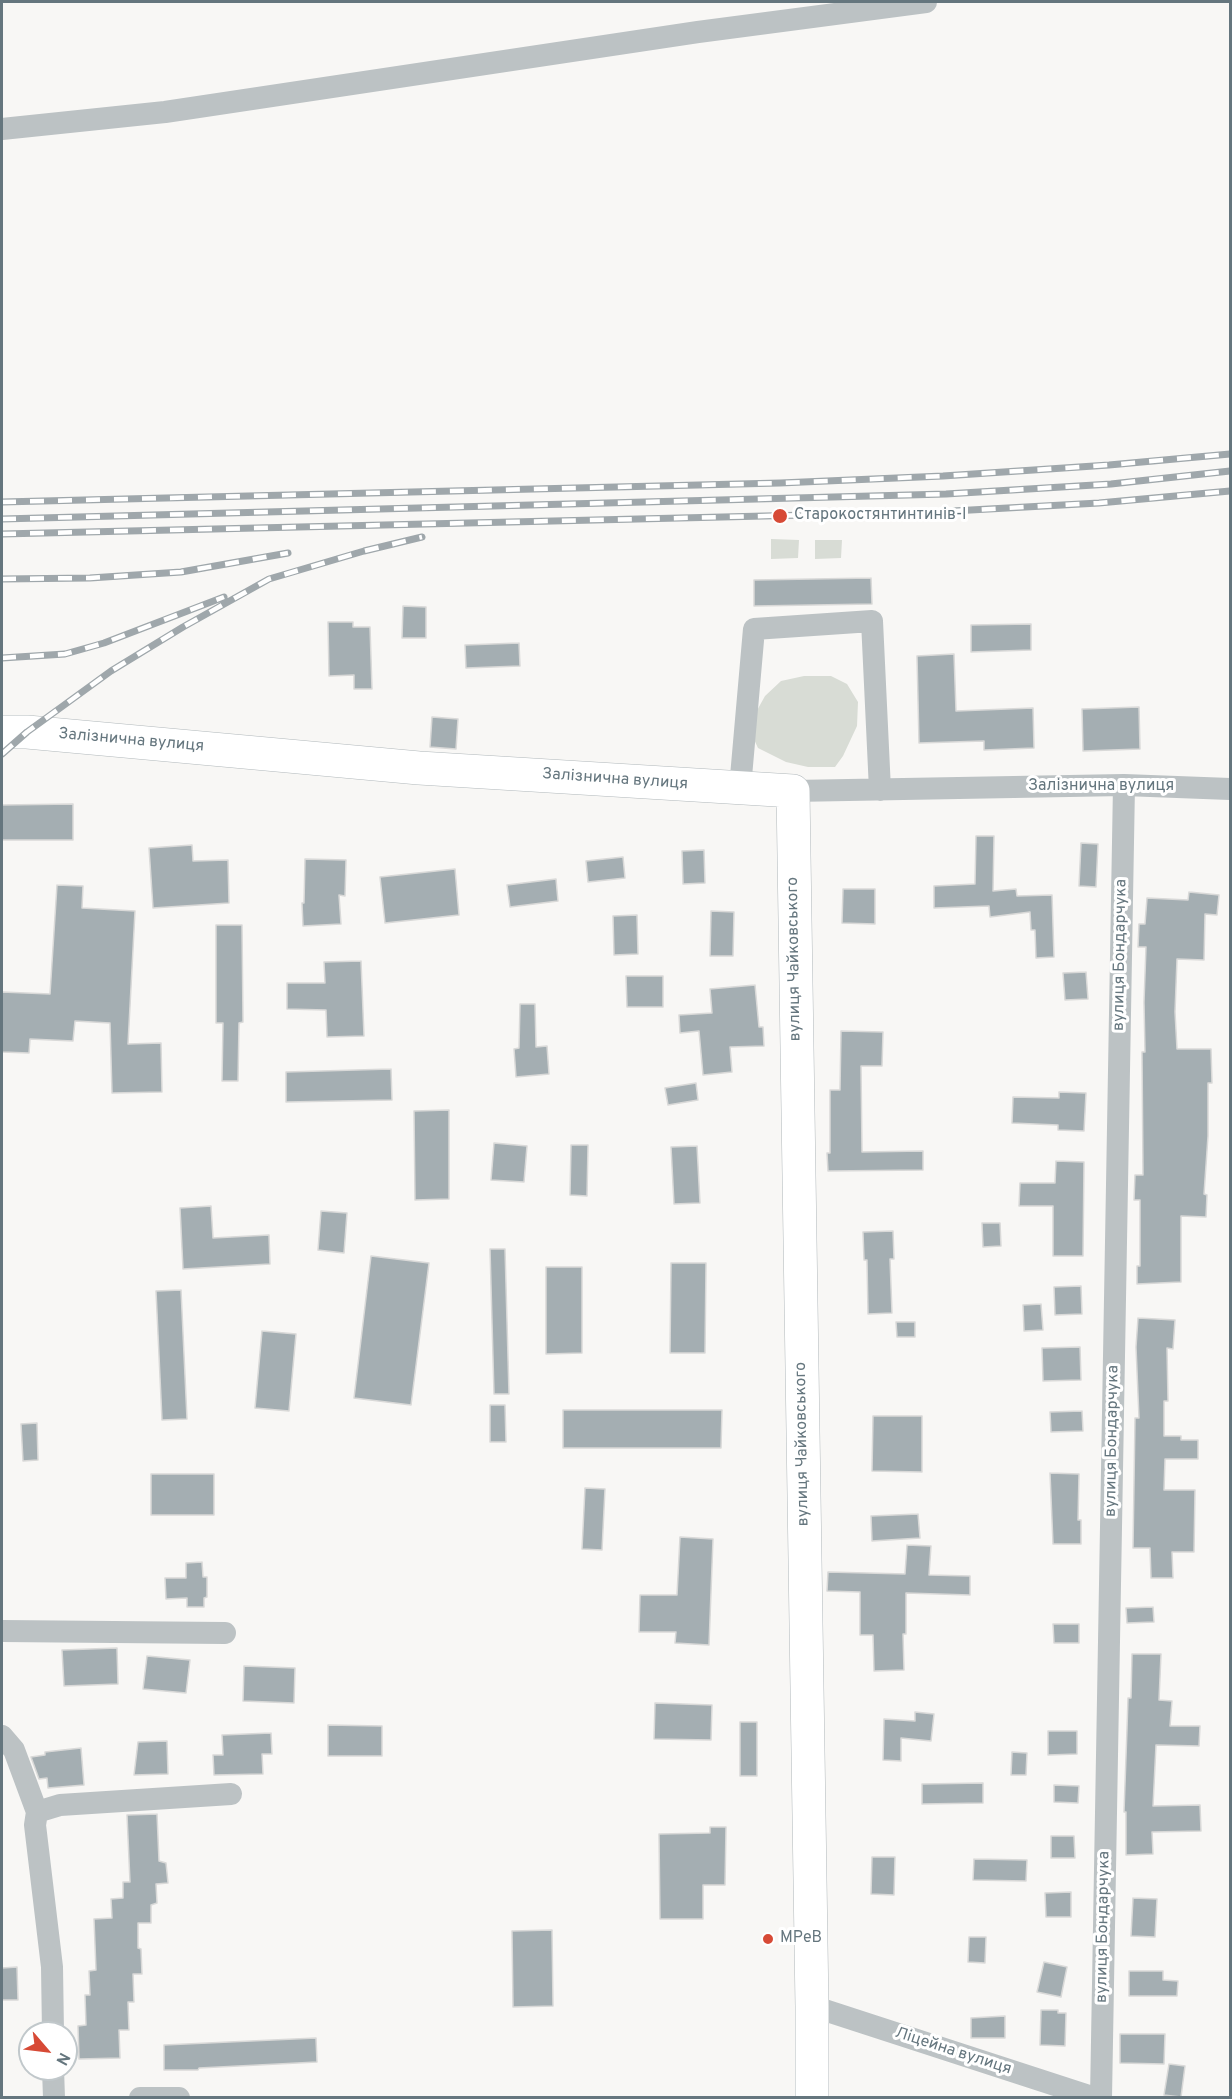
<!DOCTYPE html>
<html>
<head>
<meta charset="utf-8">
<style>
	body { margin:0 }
	#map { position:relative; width:1232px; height:2099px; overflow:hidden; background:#f8f7f5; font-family:Overpass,sans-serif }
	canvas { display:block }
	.frame { position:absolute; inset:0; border:3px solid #65767e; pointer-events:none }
	.north { position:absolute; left:18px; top:2021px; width:60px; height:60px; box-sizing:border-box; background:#fff; border:2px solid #c1c8cb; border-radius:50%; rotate:118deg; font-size:16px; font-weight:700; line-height:24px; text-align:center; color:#65767e }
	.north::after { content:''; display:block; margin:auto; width:21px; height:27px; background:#d74a36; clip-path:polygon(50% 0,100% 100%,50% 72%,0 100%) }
</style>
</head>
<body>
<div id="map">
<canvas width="1232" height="2099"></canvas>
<div class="frame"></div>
<div class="north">N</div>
</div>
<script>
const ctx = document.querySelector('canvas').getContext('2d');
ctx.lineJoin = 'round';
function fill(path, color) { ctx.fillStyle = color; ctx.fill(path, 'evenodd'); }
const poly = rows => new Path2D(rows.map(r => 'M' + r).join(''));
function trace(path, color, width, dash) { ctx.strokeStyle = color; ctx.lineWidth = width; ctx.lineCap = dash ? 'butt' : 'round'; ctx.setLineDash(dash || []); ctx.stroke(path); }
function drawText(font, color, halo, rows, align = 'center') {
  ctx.font = font + ' Overpass,sans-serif'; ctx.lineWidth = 6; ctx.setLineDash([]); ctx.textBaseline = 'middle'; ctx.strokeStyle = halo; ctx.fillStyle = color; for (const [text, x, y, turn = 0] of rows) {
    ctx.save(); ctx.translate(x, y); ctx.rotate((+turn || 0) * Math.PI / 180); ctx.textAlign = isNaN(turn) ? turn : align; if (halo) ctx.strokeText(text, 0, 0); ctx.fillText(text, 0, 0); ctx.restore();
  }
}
fill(poly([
	[771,539,799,540,798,558,771,559],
	[815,540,842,540,841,558,815,559],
	[804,676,831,676,847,684,858,702,857,726,843,756,835,767,808,767,786,762,758,748,751,733,755,714,765,696,781,681]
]), '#d8dcd5');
const building = poly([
	[871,578,872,604,754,606,754,580,871,578],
	[403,606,426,607,426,638,402,638,403,606],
	[328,622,353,622,353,627,370,627,372,689,354,689,354,675,329,676,328,622],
	[1031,624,1031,650,971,652,971,625,1031,624],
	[519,643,520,666,466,668,465,645,519,643],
	[954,654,956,711,1033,708,1034,748,984,750,984,741,919,743,917,656,954,654],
	[1139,707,1140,749,1083,751,1082,709,1139,707],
	[432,717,458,719,456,749,430,747,432,717],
	[73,804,73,840,2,840,2,805,73,804],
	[976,836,994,836,993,891,1016,889,1017,896,1052,895,1054,957,1036,958,1035,930,1031,930,1030,912,990,917,989,906,934,908,934,886,975,884,976,836],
	[1081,843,1098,844,1096,887,1079,886,1081,843],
	[192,845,193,861,228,860,229,903,153,908,149,848,192,845],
	[704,850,705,883,683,884,682,851,704,850],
	[623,857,625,878,588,882,586,861,623,857],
	[305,859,346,860,345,896,339,895,341,924,303,926,302,903,304,903,305,859],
	[455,869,459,915,385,923,380,877,455,869],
	[556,879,558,901,510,907,507,885,556,879],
	[57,885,83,886,82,908,135,911,128,1044,161,1043,162,1092,112,1093,110,1023,75,1021,73,1041,30,1039,29,1053,2,1052,2,992,50,994,57,885],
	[843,889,875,889,875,924,842,923,843,889],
	[1189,892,1219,895,1217,915,1205,914,1204,960,1177,959,1175,1012,1177,1049,1211,1049,1212,1083,1208,1083,1208,1136,1204,1194,1207,1195,1206,1217,1181,1216,1181,1282,1137,1284,1137,1266,1140,1266,1140,1200,1134,1200,1135,1175,1143,1175,1142,1052,1145,1052,1144,1002,1146,947,1138,947,1139,924,1145,924,1147,898,1188,900,1189,892],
	[711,911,734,912,733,956,710,956,711,911],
	[637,915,638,954,614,955,613,916,637,915],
	[216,925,242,925,243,1022,239,1023,238,1081,222,1081,223,1023,216,1023,216,925],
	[361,961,364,1036,327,1037,326,1010,287,1009,287,983,325,983,324,962,361,961],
	[1086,972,1088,999,1065,1000,1063,973,1086,972],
	[626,976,663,976,663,1007,627,1007,626,976],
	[755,985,759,1027,763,1027,764,1046,730,1047,732,1072,703,1075,699,1031,680,1033,679,1015,712,1013,710,989,755,985],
	[520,1004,535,1004,536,1047,547,1046,549,1074,516,1077,514,1049,519,1048,520,1004],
	[841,1031,883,1032,882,1066,861,1066,862,1152,923,1151,923,1170,828,1171,827,1153,830,1153,830,1090,840,1090,841,1031],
	[391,1069,392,1100,286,1102,286,1072,391,1069],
	[696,1083,698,1100,668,1105,665,1088,696,1083],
	[1059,1092,1086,1093,1084,1131,1058,1130,1058,1125,1012,1123,1013,1097,1059,1098,1059,1092],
	[449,1110,449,1199,415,1200,414,1111,449,1110],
	[494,1143,527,1146,524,1182,491,1180,494,1143],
	[571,1145,588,1145,587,1196,570,1195,571,1145],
	[697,1146,700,1203,674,1204,671,1147,697,1146],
	[1056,1161,1084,1162,1083,1256,1053,1256,1053,1206,1019,1206,1020,1183,1055,1183,1056,1161],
	[211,1206,213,1238,269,1235,270,1264,183,1269,180,1208,211,1206],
	[321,1211,347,1213,344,1253,318,1250,321,1211],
	[982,1223,1000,1223,1001,1246,983,1247,982,1223],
	[893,1231,894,1259,890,1259,892,1313,868,1314,867,1260,864,1260,863,1232,893,1231],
	[490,1249,505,1249,509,1394,494,1394,490,1249],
	[371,1256,429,1263,411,1405,354,1398,371,1256],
	[671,1263,706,1263,705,1353,670,1353,671,1263],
	[546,1267,582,1267,582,1353,546,1354,546,1267],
	[1081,1286,1082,1314,1055,1315,1054,1287,1081,1286],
	[181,1290,187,1419,162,1420,156,1291,181,1290],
	[1041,1304,1043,1330,1024,1331,1023,1305,1041,1304],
	[1138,1318,1175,1320,1173,1349,1167,1348,1168,1401,1164,1401,1164,1436,1181,1436,1181,1440,1198,1440,1198,1459,1165,1459,1164,1490,1195,1490,1194,1552,1172,1552,1173,1578,1151,1578,1150,1548,1133,1548,1135,1418,1139,1418,1136,1347,1138,1318],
	[896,1322,915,1322,915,1337,897,1337,896,1322],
	[262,1331,296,1334,289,1411,255,1408,262,1331],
	[1080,1347,1081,1380,1043,1381,1042,1348,1080,1347],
	[490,1405,505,1405,506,1442,490,1442,490,1405],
	[563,1410,722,1410,721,1448,563,1448,563,1410],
	[1082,1411,1083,1431,1051,1432,1050,1412,1082,1411],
	[873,1416,922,1416,922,1472,872,1471,873,1416],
	[37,1423,38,1460,23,1461,21,1424,37,1423],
	[1050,1473,1079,1474,1078,1520,1081,1520,1081,1544,1053,1544,1050,1473],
	[151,1474,214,1474,214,1515,151,1515,151,1474],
	[585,1488,605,1489,602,1550,582,1549,585,1488],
	[918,1514,920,1538,872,1541,871,1516,918,1514],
	[680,1537,713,1539,709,1645,675,1643,676,1632,639,1632,640,1595,677,1595,680,1537],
	[907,1545,931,1546,929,1575,970,1576,970,1595,906,1593,906,1634,903,1634,904,1670,874,1671,873,1635,860,1635,860,1592,827,1591,828,1572,905,1574,907,1545],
	[202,1562,203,1577,207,1577,207,1597,204,1598,204,1607,187,1607,187,1598,166,1599,165,1578,186,1578,186,1563,202,1562],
	[1153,1607,1154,1622,1127,1623,1126,1608,1153,1607],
	[1053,1624,1079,1624,1079,1643,1054,1643,1053,1624],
	[117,1648,118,1684,64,1686,62,1650,117,1648],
	[1132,1654,1161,1654,1159,1700,1172,1701,1170,1726,1200,1726,1199,1746,1156,1745,1153,1806,1200,1805,1201,1831,1152,1832,1153,1854,1126,1855,1126,1812,1124,1812,1127,1729,1128,1698,1131,1698,1132,1654],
	[147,1656,190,1660,186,1693,143,1689,147,1656],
	[244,1666,295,1668,294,1703,243,1701,244,1666],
	[655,1703,712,1705,711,1740,654,1739,655,1703],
	[915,1712,934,1714,931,1741,901,1738,901,1761,883,1760,884,1719,915,1721,915,1712],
	[740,1722,757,1722,757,1776,740,1776,740,1722],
	[328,1725,382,1726,382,1756,328,1756,328,1725],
	[1048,1731,1077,1731,1077,1754,1048,1755,1048,1731],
	[271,1733,272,1754,262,1754,263,1774,214,1775,213,1755,223,1755,222,1735,271,1733],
	[167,1741,168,1774,134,1775,138,1742,167,1741],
	[81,1748,84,1785,48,1788,47,1778,39,1779,31,1757,45,1755,45,1752,81,1748],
	[1012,1752,1027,1753,1026,1775,1011,1775,1012,1752],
	[983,1783,983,1803,922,1804,922,1784,983,1783],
	[1054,1785,1079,1786,1078,1803,1054,1802,1054,1785],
	[157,1814,159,1861,166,1863,168,1883,156,1884,157,1903,151,1905,151,1923,138,1923,138,1948,141,1949,142,1974,133,1974,134,2002,128,2002,129,2030,119,2030,120,2058,79,2059,78,2026,86,2025,85,1995,90,1995,89,1971,96,1970,94,1919,112,1918,111,1899,123,1898,123,1882,130,1882,127,1815,157,1814],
	[710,1827,726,1827,725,1885,703,1885,703,1919,660,1919,659,1834,710,1833,710,1827],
	[1051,1836,1074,1836,1075,1858,1051,1858,1051,1836],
	[872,1857,895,1857,894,1895,871,1894,872,1857],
	[974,1859,1027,1860,1026,1881,973,1880,974,1859],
	[1071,1892,1071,1917,1046,1917,1045,1893,1071,1892],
	[1133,1898,1157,1899,1155,1937,1131,1936,1133,1898],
	[552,1930,553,2006,513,2007,512,1931,552,1930],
	[969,1937,986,1937,985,1963,968,1962,969,1937],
	[1044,1962,1067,1967,1061,1997,1037,1992,1044,1962],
	[17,1967,18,2000,2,2000,2,1968,17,1967],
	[1129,1971,1163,1971,1163,1980,1178,1981,1177,1996,1129,1996,1129,1971],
	[1041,2010,1058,2010,1058,2013,1066,2013,1065,2046,1040,2045,1041,2010],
	[1005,2016,1005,2038,971,2038,971,2018,1005,2016],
	[1120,2034,1165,2034,1164,2064,1120,2063,1120,2034],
	[316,2038,317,2062,199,2068,198,2070,164,2070,164,2045,316,2038],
	[1169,2064,1185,2066,1181,2097,1164,2095,1169,2064]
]);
fill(building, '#a4aeb2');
trace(building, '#d9d9d8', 1.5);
const secondary = poly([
	[2,732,27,732,419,768,793,791,812,2006,812,2098]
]);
trace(secondary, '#b1b8bb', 34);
trace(poly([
	[2,129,165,112,698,32,926,2],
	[740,788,754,629,872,621,880,790],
	[793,791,1124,785,1230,789],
	[2,1631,225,1633],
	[2,1736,14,1750,37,1812],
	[812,2006,1095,2098],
	[53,2033,52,1967,35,1825,37,1812,60,1805,231,1794],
	[53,2069,54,2098],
	[140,2098,179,2098],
	[1101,2098,1124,785]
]), '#bcc2c4', 22);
trace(secondary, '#fff', 33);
const rail = poly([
	[2,502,780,483,943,476,1109,465,1230,454],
	[2,519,946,494,1111,484,1230,471],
	[2,534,934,512,1099,503,1230,491],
	[2,579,90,578,181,572,288,553],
	[2,658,65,654,104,643,224,597],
	[2,754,27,732,111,671,183,627,269,579,364,551,422,537]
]);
trace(rail, '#9fa7ab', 7);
trace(rail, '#fff', 4.5, [14]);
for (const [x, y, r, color] of [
	[780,516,8,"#d74a36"],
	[768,1939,6,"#d74a36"]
]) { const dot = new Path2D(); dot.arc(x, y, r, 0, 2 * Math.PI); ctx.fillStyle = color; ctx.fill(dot); trace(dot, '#fff', 2); }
drawText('16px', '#65767e', '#fff', [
	["Старокостянтинтинів-І",794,516],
	["МРеВ",780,1939]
], 'left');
drawText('16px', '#65767e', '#fff', [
	["Залізнична вулиця",131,741,5],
	["Залізнична вулиця",615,780,4],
	["Залізнична вулиця",1101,787],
	["вулиця Бондарчука",1121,955,-89],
	["вулиця Чайковського",795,959,-91],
	["вулиця Бондарчука",1113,1441,-89],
	["вулиця Чайковського",803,1444,-91],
	["вулиця Бондарчука",1104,1927,-89],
	["Ліцейна вулиця",953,2052,18]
]);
</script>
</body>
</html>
